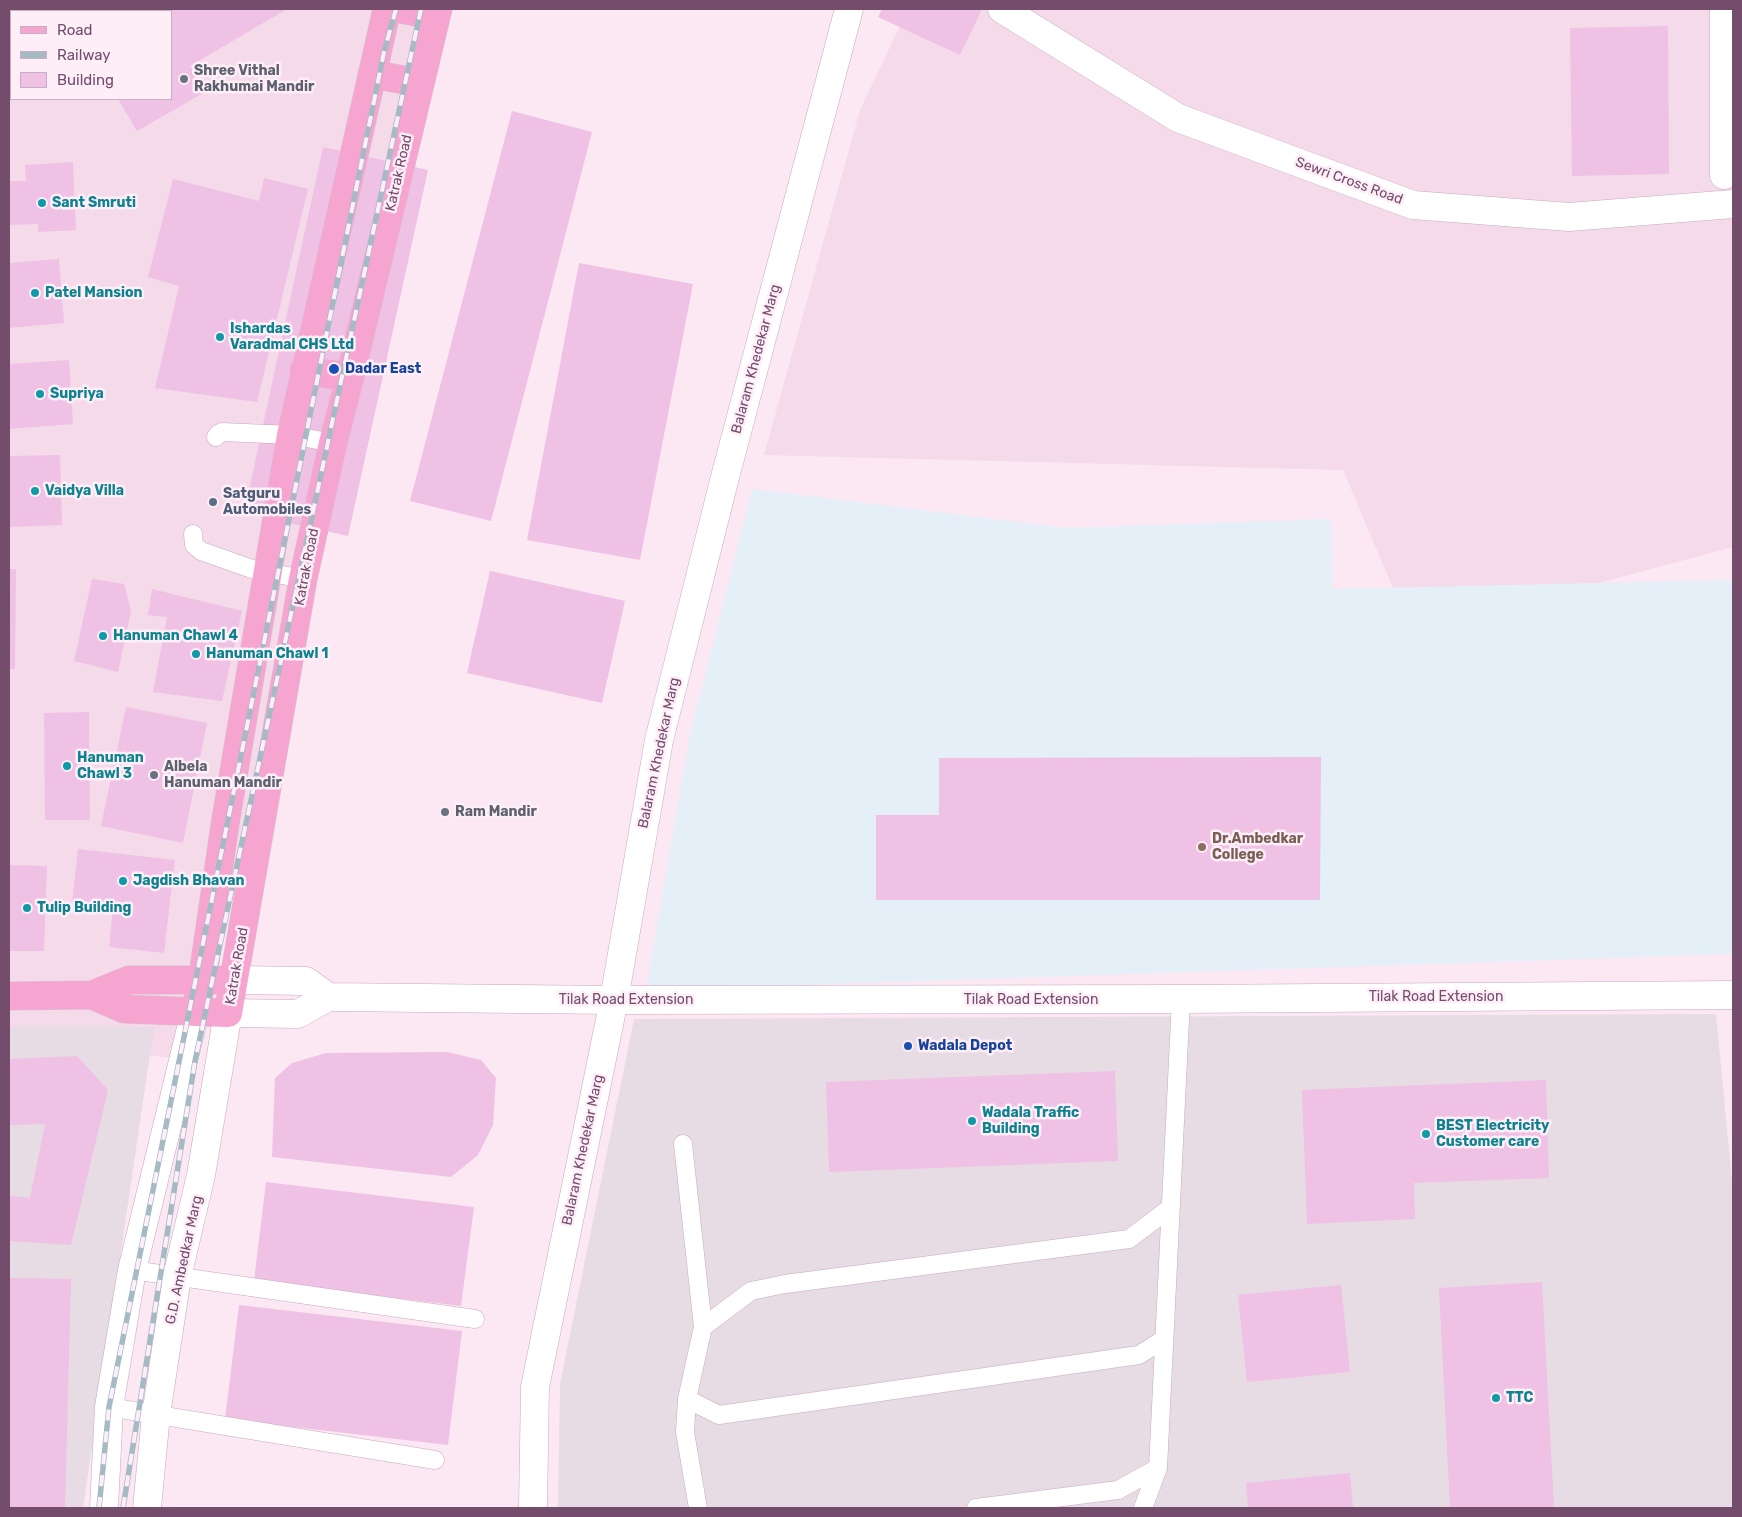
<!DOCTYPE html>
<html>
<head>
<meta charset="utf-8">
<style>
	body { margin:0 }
	#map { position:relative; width:1742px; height:1517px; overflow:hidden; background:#fbe8f3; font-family:Rubik,sans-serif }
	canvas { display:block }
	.frame { position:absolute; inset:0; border:10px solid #744d6d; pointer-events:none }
	.legend { position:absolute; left:10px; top:10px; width:162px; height:90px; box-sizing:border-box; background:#feeef7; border:1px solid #c7aec0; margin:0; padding:6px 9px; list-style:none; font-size:15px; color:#744d6d }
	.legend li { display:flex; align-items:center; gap:10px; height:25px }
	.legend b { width:25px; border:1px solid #c7aec0 }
</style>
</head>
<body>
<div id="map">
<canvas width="1742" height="1517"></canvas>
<div class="frame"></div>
<ul class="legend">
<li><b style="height:6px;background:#f6a5d1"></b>Road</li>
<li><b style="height:6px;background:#a6bac5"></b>Railway</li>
<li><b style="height:14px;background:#efc1e5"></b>Building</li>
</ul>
</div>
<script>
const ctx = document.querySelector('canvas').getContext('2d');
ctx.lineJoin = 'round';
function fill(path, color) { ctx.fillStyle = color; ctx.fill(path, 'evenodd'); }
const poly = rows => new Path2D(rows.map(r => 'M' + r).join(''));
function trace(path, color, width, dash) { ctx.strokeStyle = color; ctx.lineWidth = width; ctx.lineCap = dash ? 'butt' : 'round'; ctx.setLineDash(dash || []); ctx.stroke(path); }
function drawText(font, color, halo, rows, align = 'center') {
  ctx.font = font + ' Rubik,sans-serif'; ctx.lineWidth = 5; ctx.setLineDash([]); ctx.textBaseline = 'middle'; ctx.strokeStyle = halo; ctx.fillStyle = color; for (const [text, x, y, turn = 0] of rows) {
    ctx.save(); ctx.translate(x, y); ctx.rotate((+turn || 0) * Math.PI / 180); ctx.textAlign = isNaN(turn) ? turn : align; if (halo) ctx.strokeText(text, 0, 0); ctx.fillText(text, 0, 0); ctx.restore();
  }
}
fill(poly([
	[9,9,450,9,316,491,195,1061,9,1038],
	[11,11,171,11,171,99,11,99],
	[908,9,1733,9,1733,547,1412,633,1343,470,764,455,860,110]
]), '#f5daea');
fill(poly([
	[1716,1014,1733,1192,1733,1508,558,1508,560,1384,634,1019],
	[9,1027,154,1027,83,1508,9,1508]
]), '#e7dbe4');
fill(poly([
	[752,489,1066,528,1331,519,1332,589,1733,580,1733,954,646,990,689,739]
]), '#e5eff8');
fill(poly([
	[66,9,287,9,190,66,205,92,137,131,118,99,171,99,171,11,67,11],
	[882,9,982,9,960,55,878,17],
	[1668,26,1669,174,1572,176,1570,28],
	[512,111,592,132,491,521,410,501],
	[323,147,428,170,348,536,244,513],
	[73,162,76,230,38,232,38,224,9,225,9,181,26,181,25,165],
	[264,178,308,189,257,402,155,388,179,286,148,277,173,179,259,201],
	[59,259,64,323,9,328,9,263],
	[579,263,693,284,640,560,527,540],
	[69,360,73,424,9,429,9,364],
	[60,455,62,525,9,527,9,456],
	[9,569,16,569,15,669,9,669],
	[490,571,625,601,602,703,467,673],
	[92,579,124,584,131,611,118,672,74,661],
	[152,589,242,611,222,701,153,692,167,617,148,615],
	[126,707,207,723,183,843,101,826],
	[89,712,90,820,45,820,44,713],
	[1321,757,1320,900,876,900,876,815,939,815,939,758],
	[78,849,175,860,164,953,109,947,113,907,72,903],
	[9,865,47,866,44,951,9,951],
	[447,1052,481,1060,496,1078,493,1125,478,1155,451,1177,272,1157,275,1078,292,1063,326,1053],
	[77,1056,108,1090,71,1245,9,1241,9,1196,30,1198,45,1124,9,1125,9,1059],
	[1115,1071,1118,1161,829,1172,826,1082],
	[1546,1080,1549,1178,1414,1183,1415,1219,1307,1224,1302,1090],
	[266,1182,474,1207,461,1306,254,1281],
	[9,1278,71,1279,65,1508,9,1508],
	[1542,1282,1554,1508,1450,1508,1439,1288],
	[1341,1285,1350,1372,1247,1382,1238,1295],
	[239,1305,462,1331,448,1445,225,1419],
	[1350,1473,1353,1508,1248,1508,1246,1483]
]), '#efc1e5');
const service = poly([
	[216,437,218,434,222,432,291,435,333,443],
	[193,534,194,545,201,551,252,569,303,579],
	[683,1144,703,1327],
	[132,1270,475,1319],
	[687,1399,719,1415,1139,1355,1164,1339],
	[109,1407,435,1460],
	[698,1508,685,1432,687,1399,703,1327,751,1291,785,1284,1129,1239,1170,1208],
	[976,1508,1118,1490,1158,1468],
	[1143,1508,1158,1468,1181,999]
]);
const minor = poly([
	[1002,9,1178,118,1413,205,1569,217,1733,204],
	[1724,175,1724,9],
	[533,1508,535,1387,614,1000,659,740,724,481,849,9]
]);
const secondary = poly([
	[235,980,306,981,328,997],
	[104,1508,109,1407,132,1270,195,1012],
	[147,1508,156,1415,177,1277,201,1175,228,1013,298,1014,328,997,614,1000,1181,999,1733,995]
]);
const primary = poly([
	[401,9,436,16],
	[372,74,420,83],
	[304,371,350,377],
	[92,995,124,1009,228,1013,303,579,333,443,350,377,438,9],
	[9,996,92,995,129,980,219,980],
	[195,1012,202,981,226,818,291,435,387,9]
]);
trace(service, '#c8a9c0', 19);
trace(minor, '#c8a9c0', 29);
trace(secondary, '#c8a5c0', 29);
trace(primary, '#d3c6d0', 29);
trace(service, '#fff', 18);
trace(minor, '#fff', 28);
trace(secondary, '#fff', 28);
trace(primary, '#f6a5d1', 28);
const rail = poly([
	[99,1508,109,1407,321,361,384,52,396,9],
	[123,1508,195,1061,421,9]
]);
trace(rail, '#a6bac5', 5.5);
trace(rail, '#feeef7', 4, [11]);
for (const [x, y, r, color] of [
	[184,79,5,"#6b7280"],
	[42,203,5,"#0f9aa8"],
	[35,293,5,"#0f9aa8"],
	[220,337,5,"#0f9aa8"],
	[334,369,6,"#1a4fb4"],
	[40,394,5,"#0f9aa8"],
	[35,491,5,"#0f9aa8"],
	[213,502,5,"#5c6f8a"],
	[103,636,5,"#0f9aa8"],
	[196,654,5,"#0f9aa8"],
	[67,766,5,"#0f9aa8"],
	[154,775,5,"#6b7280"],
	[445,812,5,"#6b7280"],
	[1202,847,5,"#8d6e63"],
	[123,881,5,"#0f9aa8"],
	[27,908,5,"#0f9aa8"],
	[908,1046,5,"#1a4fb4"],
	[972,1121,5,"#0f9aa8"],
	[1426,1134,5,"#0f9aa8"],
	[1496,1398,5,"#0f9aa8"]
]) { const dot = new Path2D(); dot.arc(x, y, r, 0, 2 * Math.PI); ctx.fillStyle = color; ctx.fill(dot); trace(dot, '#feeef7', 2); }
drawText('bold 14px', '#5b616d', '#feeef7', [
	["Shree Vithal",194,71],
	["Rakhumai Mandir",194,87],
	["Albela",164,767],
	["Hanuman Mandir",164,783],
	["Ram Mandir",455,812]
], 'left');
drawText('14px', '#744d6d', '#feeef7', [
	["Katrak Road",399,173,-77],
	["Sewri Cross Road",1349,181,20],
	["Balaram Khedekar Marg",756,359,-75],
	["Katrak Road",307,567,-79],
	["Balaram Khedekar Marg",659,753,-78],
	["Katrak Road",237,966,-80],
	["Tilak Road Extension",1436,997],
	["Tilak Road Extension",626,1000],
	["Tilak Road Extension",1031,1000],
	["Balaram Khedekar Marg",583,1150,-78],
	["G.D. Ambedkar Marg",184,1260,-78]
]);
drawText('bold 14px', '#0d838f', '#feeef7', [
	["Sant Smruti",52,203],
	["Patel Mansion",45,293],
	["Ishardas",230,329],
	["Varadmal CHS Ltd",230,345],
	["Supriya",50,394],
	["Vaidya Villa",45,491],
	["Hanuman Chawl 4",113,636],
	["Hanuman Chawl 1",206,654],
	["Hanuman",77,758],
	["Chawl 3",77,774],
	["Jagdish Bhavan",133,881],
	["Tulip Building",37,908],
	["Wadala Traffic",982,1113],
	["Building",982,1129],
	["BEST Electricity",1436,1126],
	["Customer care",1436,1142],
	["TTC",1506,1398]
], 'left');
drawText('bold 14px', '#164399', '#feeef7', [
	["Dadar East",345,369],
	["Wadala Depot",918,1046]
], 'left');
drawText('bold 14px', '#4e5e75', '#feeef7', [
	["Satguru",223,494],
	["Automobiles",223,510]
], 'left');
drawText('bold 14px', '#785e54', '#feeef7', [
	["Dr.Ambedkar",1212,839],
	["College",1212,855]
], 'left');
</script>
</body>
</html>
